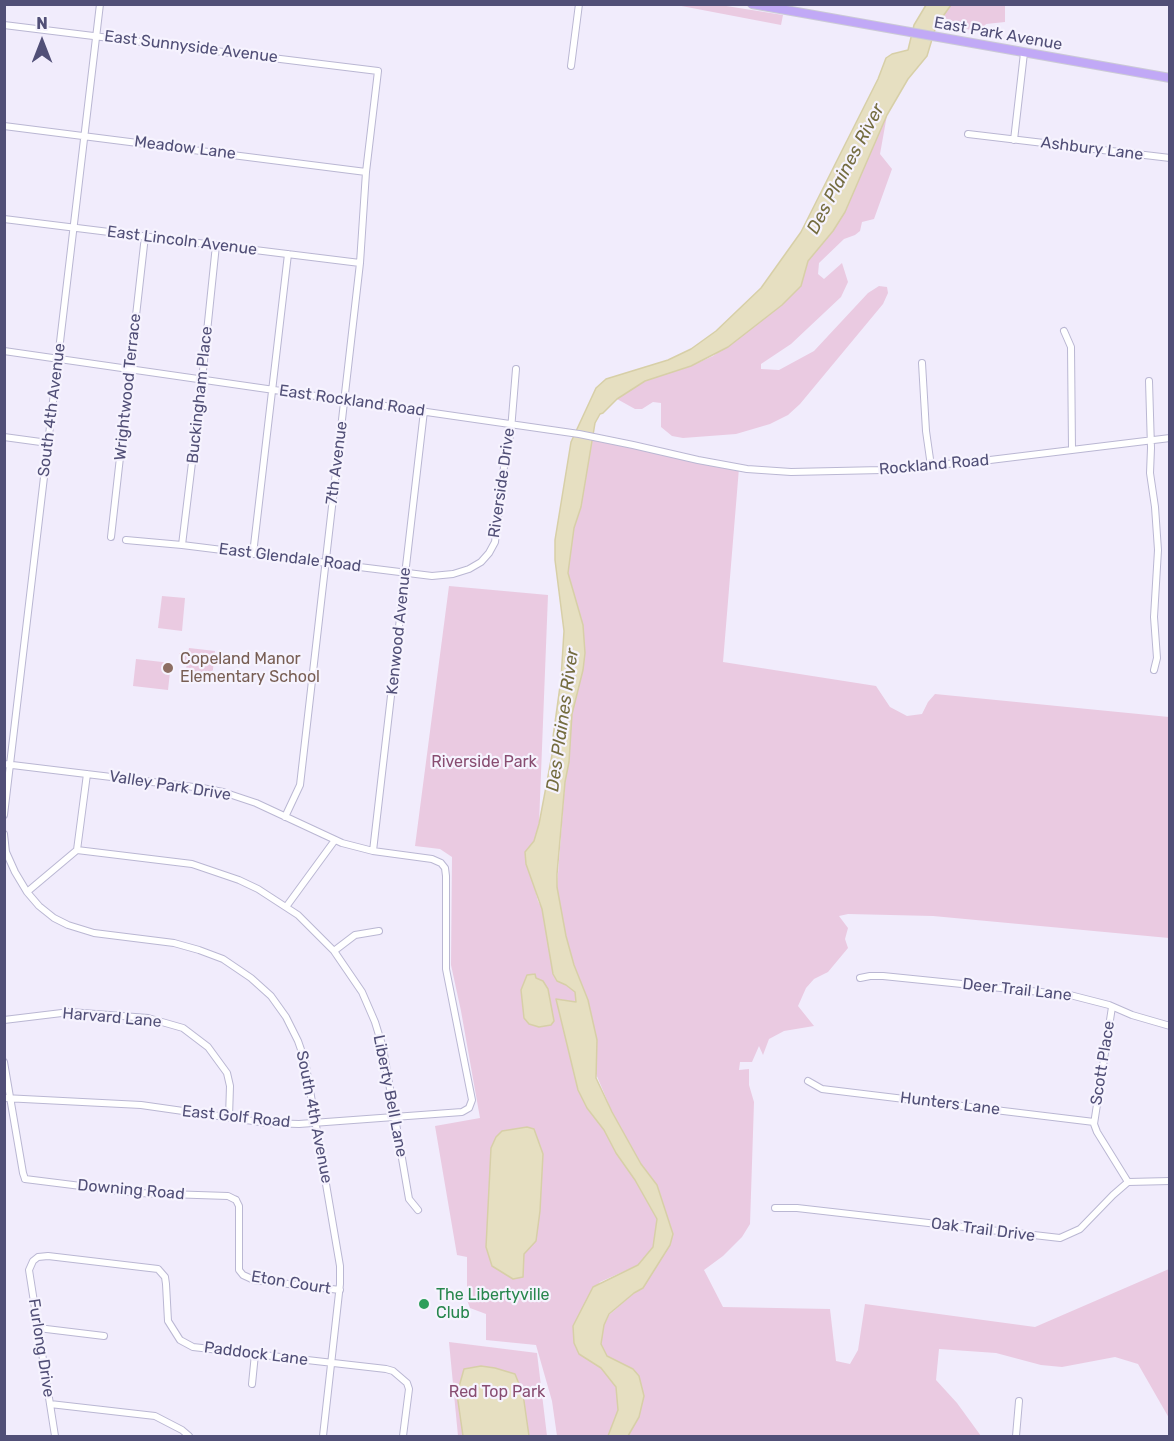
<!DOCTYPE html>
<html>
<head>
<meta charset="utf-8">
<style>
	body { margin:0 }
	#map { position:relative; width:1174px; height:1441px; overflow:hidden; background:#f1ecfc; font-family:Rubik,sans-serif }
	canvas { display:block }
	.frame { position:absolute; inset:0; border:6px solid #514f77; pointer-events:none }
	.north { position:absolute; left:12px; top:12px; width:60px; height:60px; -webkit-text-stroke:4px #f6f3fe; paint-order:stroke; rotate:0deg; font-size:16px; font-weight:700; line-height:24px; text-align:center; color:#514f77 }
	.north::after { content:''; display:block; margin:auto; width:21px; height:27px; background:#514f77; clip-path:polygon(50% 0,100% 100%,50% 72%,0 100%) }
</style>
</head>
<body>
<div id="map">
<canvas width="1174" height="1441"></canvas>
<div class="frame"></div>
<div class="north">N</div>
</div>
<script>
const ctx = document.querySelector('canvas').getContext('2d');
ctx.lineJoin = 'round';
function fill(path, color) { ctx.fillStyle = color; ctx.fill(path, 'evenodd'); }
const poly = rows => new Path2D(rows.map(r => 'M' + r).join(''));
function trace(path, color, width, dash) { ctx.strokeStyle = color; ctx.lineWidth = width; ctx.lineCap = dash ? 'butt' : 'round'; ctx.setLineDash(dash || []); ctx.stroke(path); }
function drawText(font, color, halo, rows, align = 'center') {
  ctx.font = font + ' Rubik,sans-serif'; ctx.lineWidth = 4.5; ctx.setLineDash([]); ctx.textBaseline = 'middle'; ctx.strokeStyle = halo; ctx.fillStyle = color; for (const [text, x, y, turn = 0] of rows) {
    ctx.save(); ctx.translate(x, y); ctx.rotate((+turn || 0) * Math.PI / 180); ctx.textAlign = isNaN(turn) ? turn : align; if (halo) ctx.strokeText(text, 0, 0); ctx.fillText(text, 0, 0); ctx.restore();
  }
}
fill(poly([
	[671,4,720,5,783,15,781,25],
	[951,4,1005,5,1005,22,986,24,981,31,977,32,967,29,943,17],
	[887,115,880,154,892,169,874,219,862,222,860,231,855,235,844,239,819,263,818,274,824,279,842,263,848,282,841,297,791,344,761,364,761,369,779,370,814,351,868,293,879,286,887,287,888,293,883,304,800,404,788,415,770,424,736,434,683,438,672,436,661,427,661,403,653,402,642,409,635,409,617,399,645,381,691,366,713,356,782,305,801,286,808,261,833,231],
	[592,436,739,468,723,662,876,686,890,707,907,716,922,714,928,702,935,694,1169,717,1169,938,933,916,848,914,839,916,848,928,845,939,848,948,828,972,814,979,806,988,798,1006,814,1026,784,1031,769,1039,763,1055,759,1046,752,1062,740,1062,739,1070,749,1069,749,1085,754,1102,750,1224,742,1237,723,1256,704,1270,723,1307,830,1309,836,1361,850,1364,858,1350,865,1304,1035,1327,1169,1269,1169,1418,1138,1364,1115,1357,1062,1367,1041,1365,996,1353,939,1349,936,1380,957,1403,981,1436,628,1436,639,1417,633,1369,607,1356,601,1344,604,1325,609,1315,634,1293,643,1288,673,1234,657,1185,641,1164,612,1112,596,1074,597,1040,588,1000,574,965,566,936,557,887,565,782,569,762,572,714,583,625,568,573,574,528,581,507],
	[449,586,548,595,539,824,534,841,525,852,538,901,542,908,554,974,557,981,566,985,575,992,576,1002,557,999,587,1108,604,1130,616,1153,635,1180,657,1219,653,1247,638,1265,600,1282,580,1313,579,1354,601,1368,616,1386,618,1410,608,1436,557,1436,552,1401,536,1345,486,1340,486,1314,470,1308,467,1300,467,1257,457,1255,435,1126,480,1118,461,1011,451,965,452,857,440,849,415,846],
	[162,596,185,598,182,631,158,628],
	[189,648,215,651,212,678,185,675,187,663,179,661,179,653,188,654],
	[136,659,171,663,168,690,133,686],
	[449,1342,537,1353,547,1436,458,1436]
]), '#eacae1');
const water = poly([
	[926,5,951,5,936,26,927,56,908,79,887,115,845,212,833,231,808,261,801,286,782,305,728,347,691,366,645,381,617,399,603,413,600,414,595,423,581,507,574,528,568,573,583,625,585,653,583,670,572,714,569,762,565,782,557,874,557,887,566,936,574,965,588,1000,597,1040,596,1078,612,1112,641,1164,657,1185,673,1234,670,1245,643,1288,634,1293,609,1314,604,1325,601,1344,607,1356,633,1369,639,1376,644,1396,639,1417,628,1436,608,1436,618,1410,616,1387,601,1368,579,1354,574,1343,573,1326,593,1287,638,1265,653,1247,657,1219,635,1180,616,1153,604,1130,587,1108,578,1090,556,999,576,1002,575,992,566,985,557,981,553,974,542,909,526,864,525,852,534,841,539,824,552,755,553,737,561,679,564,631,555,560,555,540,571,442,596,388,606,379,668,360,691,349,716,331,761,288,801,232,878,79,886,58,892,54,908,50,914,25,926,5],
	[535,974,536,978,543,981,548,989,554,1021,551,1025,539,1027,529,1024,524,1018,521,990,527,975,535,974],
	[527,1127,534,1129,543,1154,540,1211,536,1241,524,1254,523,1277,513,1279,492,1266,486,1247,491,1148,496,1137,502,1131,527,1127],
	[481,1366,495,1368,515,1374,523,1394,529,1436,463,1436,457,1394,464,1369,481,1366]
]);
fill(water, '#e6dfc1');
trace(water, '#d7cfa7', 1.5);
const minor = poly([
	[4,25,378,71,366,172,360,263,300,785,285,817],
	[571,66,579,4],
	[4,126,366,172],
	[968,134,1170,158],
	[1014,140,1024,53],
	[4,219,360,263],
	[1064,331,1071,347,1072,450],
	[4,351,579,434,633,445,698,460,747,469,791,472,882,470,990,460,1170,438],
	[922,363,926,431,931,466],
	[1149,381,1151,448,1150,473,1155,507,1158,550,1154,617,1157,658,1154,670],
	[4,437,48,443],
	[111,537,145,236],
	[126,540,182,545,432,576,453,574,469,569,481,562,489,553,495,542,504,467,511,430,516,369],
	[182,545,202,380,216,245],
	[253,554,288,254],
	[4,764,202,788,223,792,256,803,342,843,373,851,432,859,441,863,445,868,446,876,446,969,472,1100,469,1108,462,1112,299,1124,267,1123,141,1105,4,1098],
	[4,815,100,4],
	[4,834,6,852,15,872,27,892,39,906,54,918,68,925,94,933,174,943,199,950,223,959,251,978,271,996,286,1017,298,1041,305,1061,340,1266,340,1284,323,1436],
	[77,850,192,864,239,880,258,889,298,915,334,951,362,992,375,1022,383,1048,409,1199,418,1210],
	[373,851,424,411],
	[27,892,77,850,87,774],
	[286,907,335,840],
	[334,951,355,935,379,931],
	[860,978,870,976,883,976,1070,995,1109,1005,1132,1015,1170,1026],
	[1112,1007,1094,1124,1097,1132,1128,1182],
	[4,1020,70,1012,148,1018,183,1028,208,1047,227,1073,230,1086,229,1117],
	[4,1062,23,1173,25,1179],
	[808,1081,822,1089,1094,1122],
	[25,1179,137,1193,228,1196,236,1200],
	[236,1200,239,1206,239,1270,243,1275,254,1280,340,1290],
	[775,1208,797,1208,1060,1238,1080,1229,1113,1195,1128,1182,1170,1181],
	[38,1328,104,1336],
	[252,1384,255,1354],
	[50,1404,155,1416,182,1430,189,1436],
	[55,1436,29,1270,33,1261,38,1257,48,1256,158,1269,165,1277,166,1284,168,1321,180,1340,193,1347,386,1369,393,1371,407,1383,409,1389,403,1436],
	[1016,1436,1019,1401]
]);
const major = poly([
	[752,4,1170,78]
]);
trace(minor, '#bab7d3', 8);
trace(major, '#cbcad6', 10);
trace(minor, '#fff', 6);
trace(major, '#c1a9f6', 8);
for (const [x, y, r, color] of [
	[168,668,6,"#8d6e63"],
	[424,1304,6,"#2e9e5b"]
]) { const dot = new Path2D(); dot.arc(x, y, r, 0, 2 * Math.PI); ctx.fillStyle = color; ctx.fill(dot); trace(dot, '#f6f3fe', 2); }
drawText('16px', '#514f77', '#f6f3fe', [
	["East Park Avenue",998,34,10],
	["East Sunnyside Avenue",191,47,7],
	["Meadow Lane",185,148,7],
	["Ashbury Lane",1092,149,7],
	["East Lincoln Avenue",182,241,7],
	["Wrightwood Terrace",128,387,-84],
	["Buckingham Place",200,395,-84],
	["East Rockland Road",352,401,8],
	["South 4th Avenue",52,410,-83],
	["7th Avenue",337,463,-83],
	["Rockland Road",934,465,-5],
	["Riverside Drive",502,483,-82],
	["East Glendale Road",290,558,7],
	["Kenwood Avenue",399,631,-84],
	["Valley Park Drive",170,786,9],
	["Deer Trail Lane",1017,990,6],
	["Harvard Lane",112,1018,5],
	["Scott Place",1103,1063,-81],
	["Liberty Bell Lane",390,1096,79],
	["Hunters Lane",950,1104,7],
	["East Golf Road",236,1117,6],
	["South 4th Avenue",314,1117,79],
	["Downing Road",131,1190,5],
	["Oak Trail Drive",983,1230,7],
	["Eton Court",291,1283,9],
	["Furlong Drive",41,1348,81],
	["Paddock Lane",256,1354,7]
]);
drawText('16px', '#785e54', '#f6f3fe', [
	["Copeland Manor",180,659],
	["Elementary School",180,677]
], 'left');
drawText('16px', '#884d71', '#f6f3fe', [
	["Riverside Park",484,762],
	["Red Top Park",497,1392]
]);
drawText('16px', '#27864d', '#f6f3fe', [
	["The Libertyville",436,1295],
	["Club",436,1313]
], 'left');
drawText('italic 18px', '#746c3f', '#f6f3fe', [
	["Des Plaines River",846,169,-62],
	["Des Plaines River",563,720,-82]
]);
</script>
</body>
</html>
